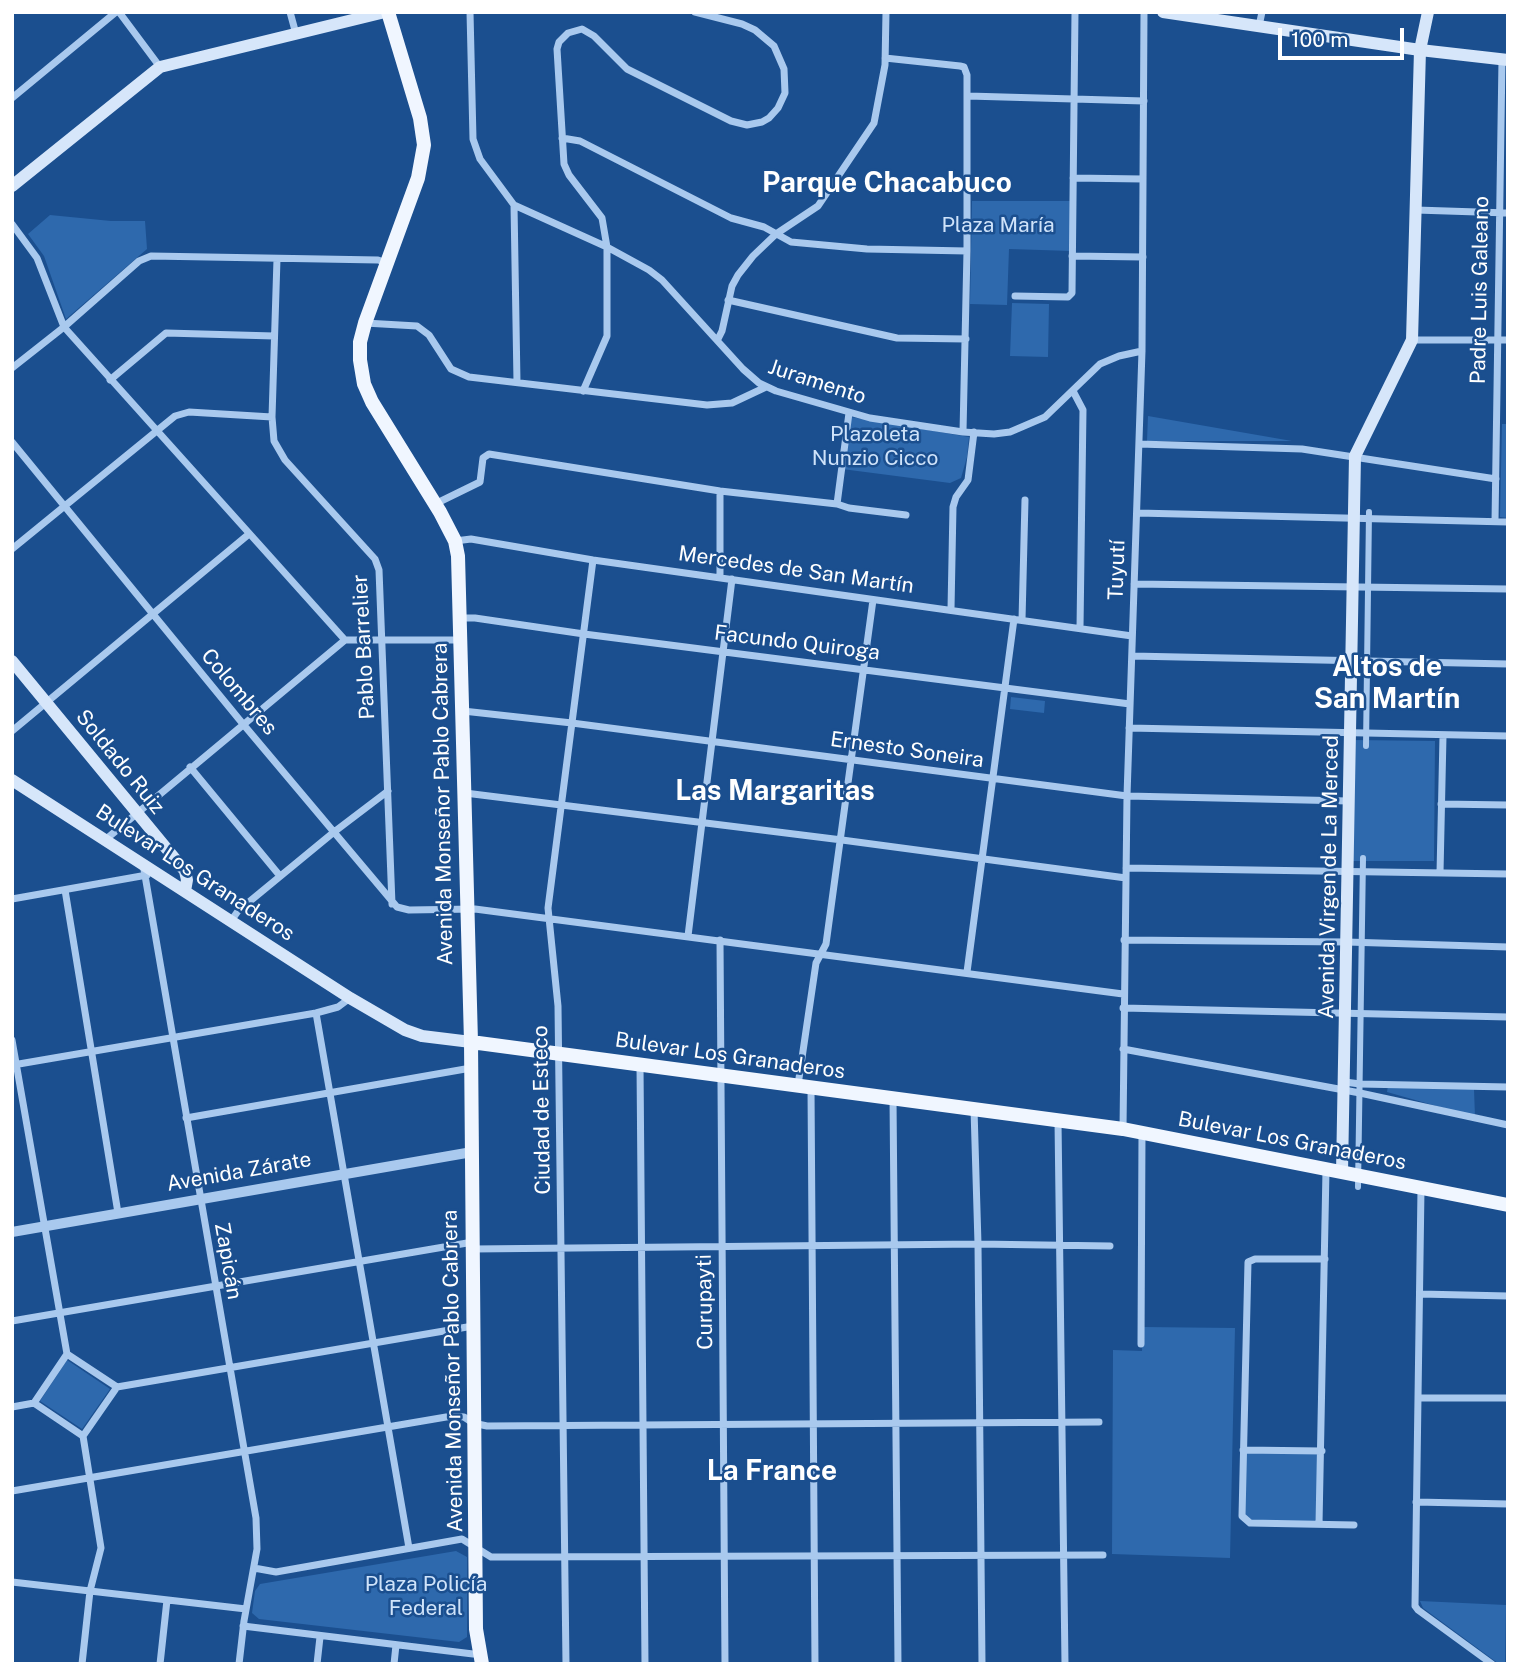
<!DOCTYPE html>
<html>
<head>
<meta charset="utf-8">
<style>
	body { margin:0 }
	#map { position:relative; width:1520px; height:1676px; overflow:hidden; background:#1b4f8f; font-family:"Public Sans",sans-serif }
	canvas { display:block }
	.frame { position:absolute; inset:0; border:14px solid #fff; pointer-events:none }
	.scale { position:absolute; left:1278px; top:28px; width:126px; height:32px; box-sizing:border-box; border:4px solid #fff; border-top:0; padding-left:9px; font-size:21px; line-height:24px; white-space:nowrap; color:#fff; -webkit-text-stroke:5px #1b4f8f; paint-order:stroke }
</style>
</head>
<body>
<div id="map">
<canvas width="1520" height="1676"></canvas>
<div class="frame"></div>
<div class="scale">100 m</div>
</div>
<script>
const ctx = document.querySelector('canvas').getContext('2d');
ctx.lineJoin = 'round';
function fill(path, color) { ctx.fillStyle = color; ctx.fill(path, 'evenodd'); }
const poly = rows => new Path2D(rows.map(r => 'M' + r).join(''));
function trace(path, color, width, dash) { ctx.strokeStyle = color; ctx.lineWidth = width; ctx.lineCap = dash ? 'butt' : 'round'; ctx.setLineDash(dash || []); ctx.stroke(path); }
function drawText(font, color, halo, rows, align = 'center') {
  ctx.font = font + ' "Public Sans",sans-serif'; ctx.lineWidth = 5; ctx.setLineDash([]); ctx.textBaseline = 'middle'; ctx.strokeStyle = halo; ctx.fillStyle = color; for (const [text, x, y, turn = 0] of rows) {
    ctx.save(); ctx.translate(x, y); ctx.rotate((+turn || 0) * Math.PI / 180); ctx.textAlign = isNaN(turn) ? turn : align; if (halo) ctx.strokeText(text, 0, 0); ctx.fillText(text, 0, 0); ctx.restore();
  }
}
fill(poly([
	[972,201,1071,201,1072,251,1009,249,1007,305,970,304],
	[50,215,111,221,145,221,147,249,66,319,44,256,28,234],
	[1012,303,1049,304,1048,357,1010,356],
	[1148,416,1292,441,1147,441],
	[851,417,969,437,967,457,961,478,950,483,842,469],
	[1502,424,1508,424,1508,518,1500,517],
	[1011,697,1045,701,1044,713,1010,709],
	[1352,740,1435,741,1434,861,1352,861],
	[1388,1086,1474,1089,1475,1117,1387,1092],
	[1143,1327,1235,1328,1230,1558,1112,1554,1113,1350,1142,1351],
	[67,1360,110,1389,82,1429,40,1401],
	[1243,1450,1322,1451,1320,1524,1245,1520],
	[456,1551,467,1557,467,1637,459,1642,259,1619,252,1613,255,1591,260,1584],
	[1420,1601,1506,1605,1505,1664,1499,1664,1423,1608]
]), '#2e69ad');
trace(poly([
	[1366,746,1369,512],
	[1358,1187,1363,858]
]), '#a9c9ee', 6);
trace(poly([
	[119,12,160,67],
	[290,12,296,34],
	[470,12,473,139,480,159,514,205,517,382],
	[1259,26,1262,12],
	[885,58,960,66,964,67,967,75,967,251,963,432],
	[968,96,1144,101],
	[12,98,116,12],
	[562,138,580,141,731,218,764,227,791,242,867,249,967,251],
	[1073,178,1143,179],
	[514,205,607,247,649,270,662,280,743,369,759,383,776,391,870,418,963,432,994,434,1010,432,1045,417,1100,364,1119,356,1142,351],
	[1416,210,1508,213],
	[12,224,37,258,64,327,345,640],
	[1072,256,1143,257],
	[277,259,272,417,274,441,285,460,375,559,379,570,392,904],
	[1015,296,1068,297,1072,293,1075,12],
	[728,300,897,338,966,339],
	[365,323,417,326,429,335,451,369,469,377,707,405,732,403,766,387],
	[718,339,722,331,732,286,738,275,753,256,776,234,818,206,874,123,885,65,886,12],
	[1412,340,1508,340],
	[12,368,64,327,139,261,151,256,378,260,387,263],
	[110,380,166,333,274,336],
	[583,391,607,336,607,247,602,218,569,175,564,164,557,49,559,42,568,33,582,29,594,36,627,69,731,121,747,125,762,122,769,118,778,108,785,93,784,69,774,46,755,30,742,24,695,12],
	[1073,391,1083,410,1080,628],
	[12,442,243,724,397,907,409,910,475,909,1123,994],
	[1139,444,1302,449,1496,479],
	[435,504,480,482,483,458,489,454,720,491,837,504,849,508,906,515],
	[837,504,849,413],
	[1138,513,1508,522],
	[1495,521,1502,59],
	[455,541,471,539,593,560,1132,636],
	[12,549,175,416,189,412,272,417],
	[720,577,720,491],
	[1134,584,1508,589],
	[951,609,953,507,956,497,968,480,974,432],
	[460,618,475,618,584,634,1130,704],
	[1022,620,1025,500],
	[1132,656,1508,664],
	[463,711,572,723,1127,796,1349,801],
	[1129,728,1508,736],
	[12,731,249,534],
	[190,767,280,876],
	[465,793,842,840,1126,878],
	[1441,804,1508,805],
	[105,840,345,640,460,640],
	[143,864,256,1518,257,1549,244,1621,239,1664],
	[1126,868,1508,874],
	[1440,873,1443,736],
	[65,890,118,1213],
	[12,899,147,875],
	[231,921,238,911,334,832,388,791],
	[688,936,732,579],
	[720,940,725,1664],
	[1124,940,1347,942,1508,947],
	[967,972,1014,619],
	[1123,1008,1508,1017],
	[316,1013,409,1548],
	[12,1040,67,1354,34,1403],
	[1123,1049,1360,1093,1508,1125],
	[13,1065,316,1013,338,1007,350,998],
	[640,1065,645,1664],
	[1345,1082,1360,1084,1508,1087],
	[798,1085,816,963,826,944,873,600],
	[811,1088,815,1664],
	[893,1098,898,1664],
	[974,1109,978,1244,982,1664],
	[186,1118,471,1068],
	[1058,1121,1065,1664],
	[1123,1129,1127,796,1142,351,1144,12],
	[1421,1189,1415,1606,1418,1610,1492,1664],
	[473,1249,978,1244,1110,1246],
	[1325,1259,1255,1259,1248,1262,1242,1516,1250,1523,1354,1525],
	[1420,1294,1508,1296],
	[12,1321,473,1242],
	[1141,1344,1142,1133],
	[67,1354,117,1387,473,1326],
	[1419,1398,1508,1398],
	[34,1403,83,1436,101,1548,90,1591,82,1664],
	[12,1407,34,1403],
	[83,1436,117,1387],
	[1243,1450,1322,1451],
	[12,1491,452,1416,464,1417,473,1423,487,1426,1099,1422],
	[1416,1502,1508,1504],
	[1319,1524,1326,1170],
	[254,1568,276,1572,462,1539,491,1557,1103,1555],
	[12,1582,246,1609],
	[243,1626,473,1654],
	[160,1664,167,1600],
	[317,1664,320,1637],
	[394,1664,396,1645],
	[566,1664,558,1006,548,908,593,560]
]), '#a9c9ee', 7);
trace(poly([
	[12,1232,472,1152]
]), '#a9c9ee', 10);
trace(poly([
	[1163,12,1420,50,1508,60],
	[12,186,160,67,385,12],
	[12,661,185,871,187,880,185,891],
	[12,780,350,998,405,1030,422,1036,471,1042],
	[1342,1172,1355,456,1412,340,1420,50,1428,12]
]), '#d6e6fa', 12);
trace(poly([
	[388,12,420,118,424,145,418,178,365,323,360,342,360,360,364,384,372,402,440,512,455,541,458,556,471,1042,476,1629,482,1664],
	[471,1042,1123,1129,1508,1205]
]), '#f0f6ff', 14);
drawText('21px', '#cfe3fa', '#1b4f8f', [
	["Plaza María",998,226],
	["Plazoleta",875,435],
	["Nunzio Cicco",875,459],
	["Plaza Policía",426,1585],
	["Federal",426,1609]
]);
drawText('21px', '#fff', '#1b4f8f', [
	["Padre Luis Galeano",1480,290,-89],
	["Juramento",817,382,18],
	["Mercedes de San Martín",796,570,8],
	["Tuyutí",1117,570,-88],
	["Facundo Quiroga",797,643,7],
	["Pablo Barrelier",364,647,-93],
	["Colombres",239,692,50],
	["Ernesto Soneira",907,750,8],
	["Soldado Ruiz",120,762,51],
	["Avenida Monseñor Pablo Cabrera",443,804,-91],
	["Bulevar Los Granaderos",195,873,33],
	["Avenida Virgen de La Merced",1329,877,-89],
	["Bulevar Los Granaderos",730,1056,8],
	["Ciudad de Esteco",542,1110,-91],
	["Bulevar Los Granaderos",1292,1141,11],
	["Avenida Zárate",239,1172,-10],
	["Zapicán",228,1261,80],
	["Curupayti",705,1302,-91],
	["Avenida Monseñor Pablo Cabrera",453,1371,-91]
]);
drawText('bold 28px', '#fff', '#1b4f8f', [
	["Parque Chacabuco",887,183],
	["Altos de",1387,667],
	["San Martín",1387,699],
	["Las Margaritas",775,791],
	["La France",772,1471]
]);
</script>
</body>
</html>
